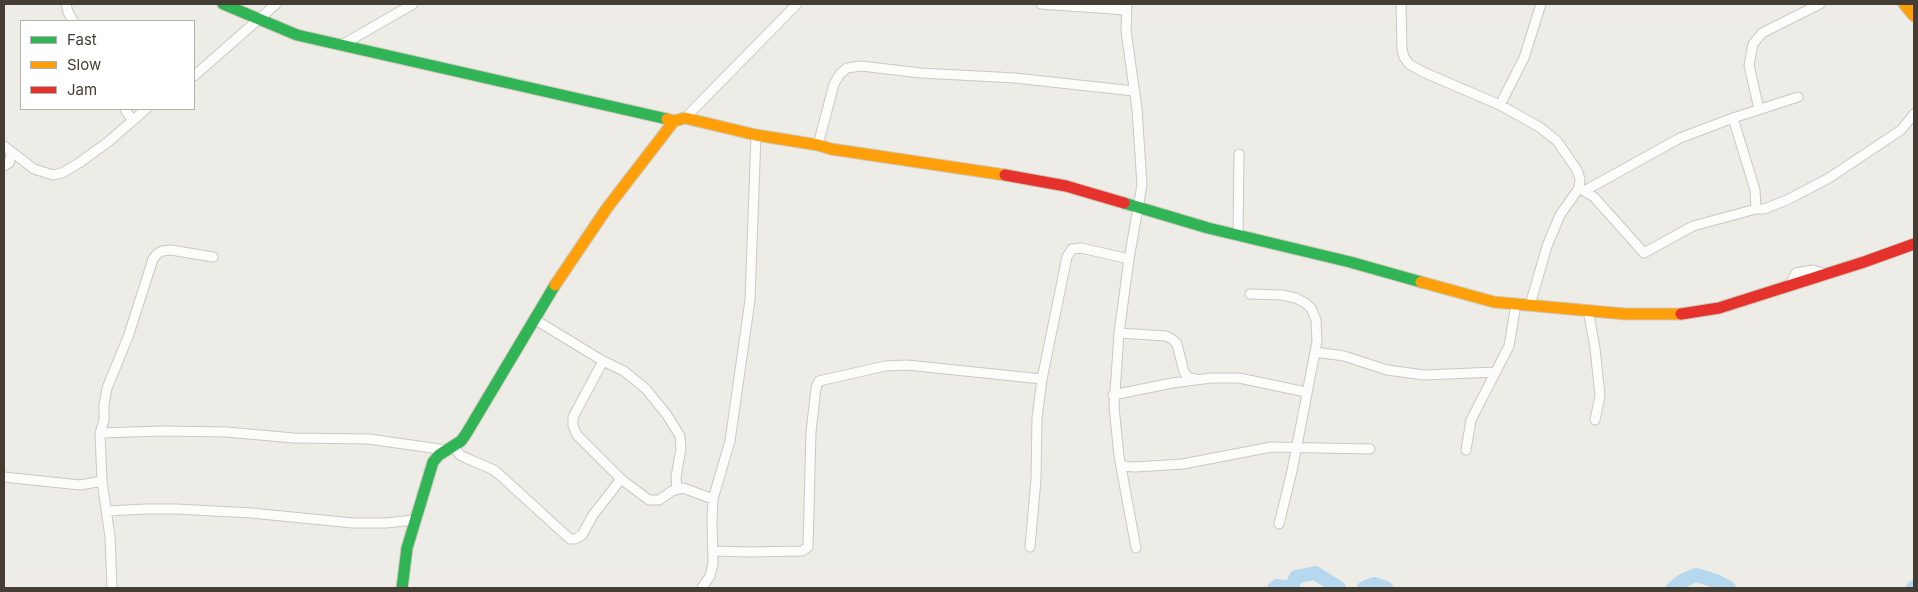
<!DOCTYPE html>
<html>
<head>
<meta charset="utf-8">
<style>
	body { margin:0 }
	#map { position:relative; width:1918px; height:592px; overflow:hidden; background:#eeece6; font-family:Inter,sans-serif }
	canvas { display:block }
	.frame { position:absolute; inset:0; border:5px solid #443d33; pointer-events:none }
	.legend { position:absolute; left:20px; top:20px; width:175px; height:90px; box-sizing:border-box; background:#fff; border:1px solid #b4b1ad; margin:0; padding:6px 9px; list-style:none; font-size:15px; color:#443d33 }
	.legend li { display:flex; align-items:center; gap:10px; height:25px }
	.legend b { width:25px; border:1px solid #b4b1ad }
</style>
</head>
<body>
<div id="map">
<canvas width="1918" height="592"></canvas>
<div class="frame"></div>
<ul class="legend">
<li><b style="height:6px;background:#30b455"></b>Fast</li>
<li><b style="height:6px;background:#ff9f0a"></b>Slow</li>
<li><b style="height:6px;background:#e5322d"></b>Jam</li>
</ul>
</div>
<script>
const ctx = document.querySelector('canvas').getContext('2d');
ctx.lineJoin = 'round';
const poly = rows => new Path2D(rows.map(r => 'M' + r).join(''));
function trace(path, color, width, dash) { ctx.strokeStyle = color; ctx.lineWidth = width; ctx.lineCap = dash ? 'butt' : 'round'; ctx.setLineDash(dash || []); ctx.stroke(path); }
trace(poly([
	[1274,588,1277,586,1289,588,1293,584,1296,577,1315,573,1339,588],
	[1364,588,1374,584,1386,588],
	[1673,588,1682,581,1696,575,1716,581,1729,588],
	[1913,588,1914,587]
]), '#b5d8ee', 14);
const street = poly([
	[66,4,68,12,73,21],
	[1041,4,1126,10],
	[1127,4,1126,31,1137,109,1142,185,1129,259,1119,333,1114,407,1119,456,1136,548],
	[1401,4,1402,50,1404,57,1409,64,1423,72,1500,105,1541,128,1557,141,1577,170,1580,179,1579,188,1560,215,1547,246,1530,305],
	[340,46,413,4],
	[194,76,276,4],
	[1500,105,1524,58,1541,4],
	[125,109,132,120],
	[1758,110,1758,105,1749,65,1753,44,1762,33,1820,4],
	[685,118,797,4],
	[1733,118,1798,97],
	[818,145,834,84,840,74,847,68,861,66,921,73,1015,78,1134,91],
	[4,146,34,169,53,175,62,173,79,163,108,142,146,109],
	[4,166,9,163,12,152],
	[1579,188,1594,197,1644,253,1693,226,1756,209,1755,190,1733,118,1680,138,1586,190],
	[1756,209,1764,209,1787,200,1829,178,1901,130,1914,114],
	[1238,236,1239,154],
	[1789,286,1796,273,1813,270,1825,274],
	[1250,294,1282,295,1296,298,1305,303,1311,308,1316,320,1317,341,1315,352,1292,471,1279,524],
	[1588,310,1595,348,1600,396,1595,420],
	[534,319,603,361,624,371,646,389,667,415,680,436,681,449,676,477,677,489],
	[1119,333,1166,336,1172,339,1177,344,1184,372,1188,377,1196,379],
	[1315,352,1344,356,1387,370,1424,375,1496,372],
	[603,361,573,417,573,426,577,435,621,479,649,500,659,500,672,491,683,488,713,499],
	[1113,395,1172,383,1211,378,1239,378,1306,392],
	[100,433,163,431,226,432,294,438,369,439,446,450],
	[453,446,460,455,466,458,494,470,502,477,570,539,575,539,582,535,593,515,621,479],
	[1466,450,1471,420,1509,346,1516,304],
	[1121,466,1135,467,1183,464,1271,447,1370,449],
	[4,477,80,485,102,481],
	[107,511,146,509,177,509,251,513,353,523,386,523,414,520],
	[1030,547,1036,479,1037,418,1042,379,1067,257,1072,249,1081,248,1129,259],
	[714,551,747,552,802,551,808,547,811,432,816,388,819,381,885,366,907,365,1042,379],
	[112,588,110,537,102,481,100,433,104,420,104,405,107,388,128,337,153,259,157,254,162,251,171,250,213,257],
	[702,588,710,576,713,564,712,521,713,499,730,441,750,300,756,135]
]);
const fast = poly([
	[223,4,297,35,667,119],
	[1124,203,1208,228,1350,262,1421,282],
	[402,588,407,548,433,462,439,455,461,441,466,434,555,285]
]);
const slow = poly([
	[1904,4,1914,16],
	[667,119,674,121,685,118,756,135,818,145,831,149,1005,175],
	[1421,282,1494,302,1625,314,1681,314],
	[555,285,607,208,674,121]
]);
const jam = poly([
	[1005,175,1066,186,1124,203],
	[1681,314,1719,308,1864,262,1914,244]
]);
trace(street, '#cbc8c2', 11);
trace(fast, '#cec9bd', 13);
trace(slow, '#cec9bd', 13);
trace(jam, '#cec9bd', 13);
trace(street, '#fcfcfb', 9);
trace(fast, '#30b455', 11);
trace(slow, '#ff9f0a', 11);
trace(jam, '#e5322d', 11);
</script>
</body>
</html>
